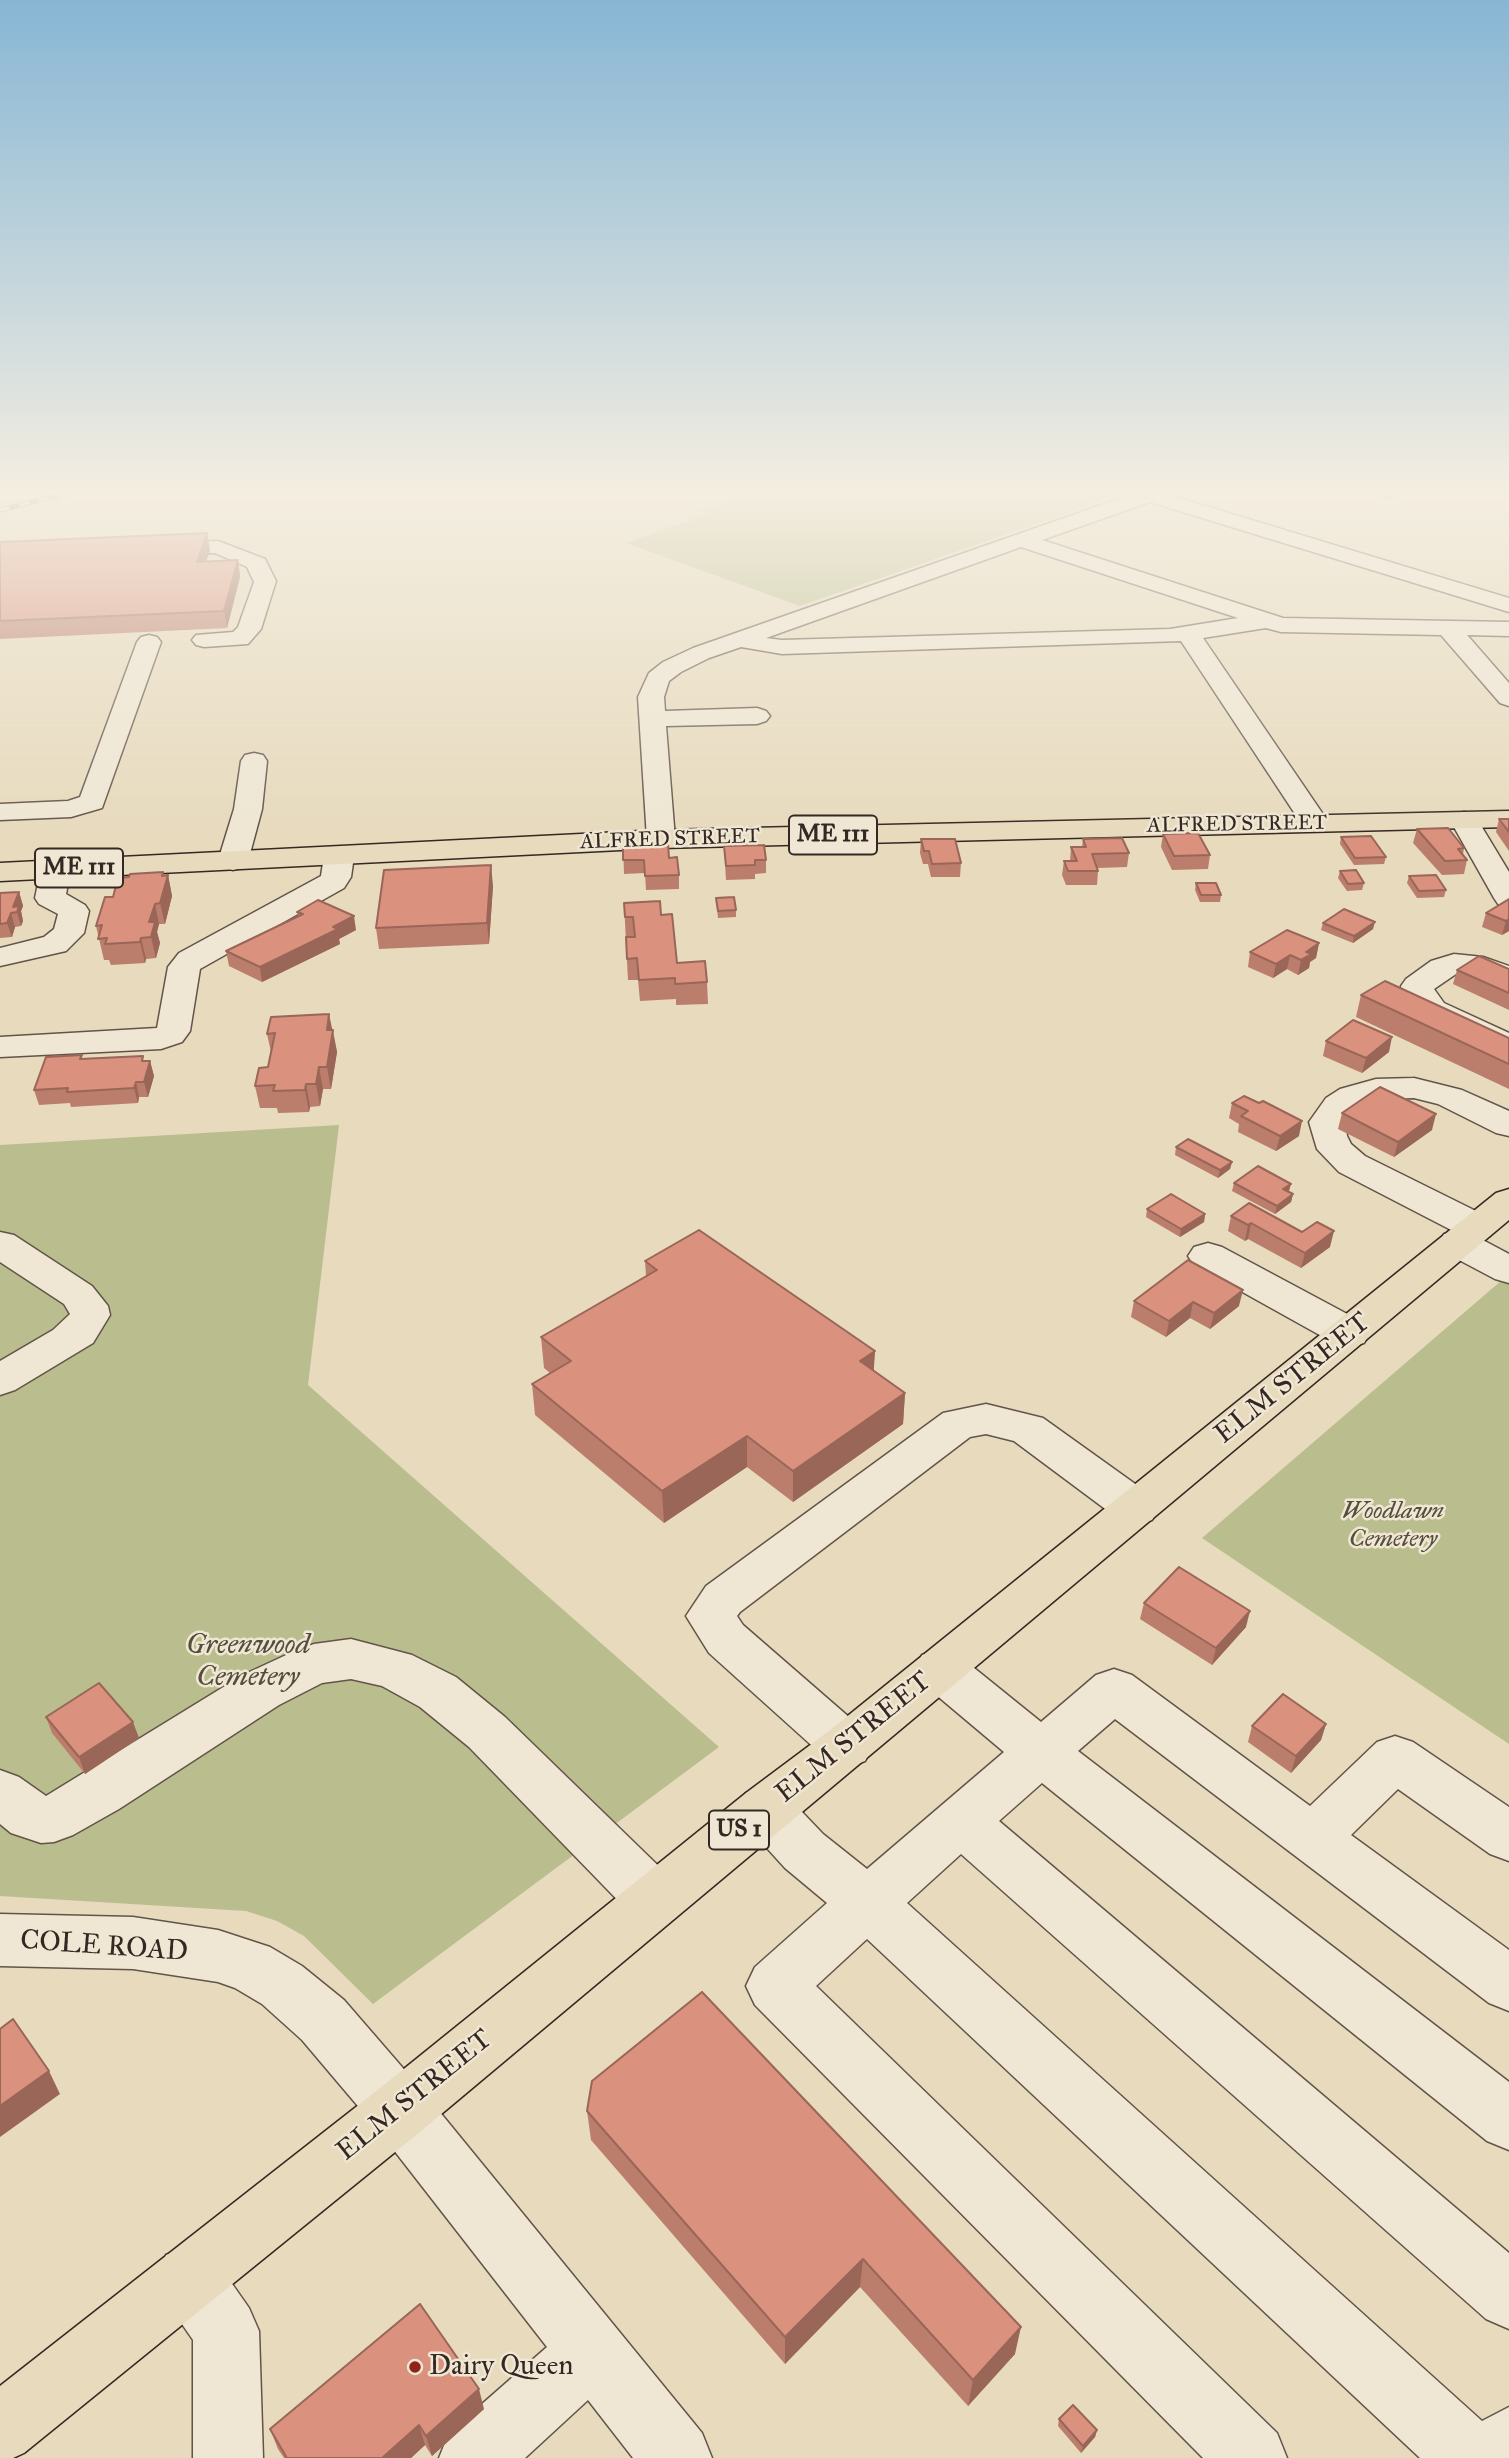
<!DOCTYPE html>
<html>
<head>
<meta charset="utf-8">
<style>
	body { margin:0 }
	canvas { display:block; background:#e7dabd }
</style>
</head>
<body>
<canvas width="1509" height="2458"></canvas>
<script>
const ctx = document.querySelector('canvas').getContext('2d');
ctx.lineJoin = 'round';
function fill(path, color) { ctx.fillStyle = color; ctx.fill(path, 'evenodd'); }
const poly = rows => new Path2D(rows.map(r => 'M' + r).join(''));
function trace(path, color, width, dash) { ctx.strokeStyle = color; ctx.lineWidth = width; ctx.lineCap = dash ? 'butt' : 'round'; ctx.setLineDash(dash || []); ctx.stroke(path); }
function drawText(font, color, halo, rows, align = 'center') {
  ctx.font = font + ' "IM FELL Great Primer",serif'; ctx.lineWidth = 5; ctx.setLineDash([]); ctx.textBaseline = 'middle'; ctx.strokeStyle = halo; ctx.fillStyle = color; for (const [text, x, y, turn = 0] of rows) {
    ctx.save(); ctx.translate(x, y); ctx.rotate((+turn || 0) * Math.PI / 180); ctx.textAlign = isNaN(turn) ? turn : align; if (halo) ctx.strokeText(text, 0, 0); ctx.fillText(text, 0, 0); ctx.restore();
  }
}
fill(poly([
	[750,489,1136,489,800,606,626,543,707,514,698,510,758,492],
	[339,1125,308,1385,719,1747,373,2004,304,1936,277,1921,246,1911,0,1896,0,1145],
	[1509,1274,1509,1744,1202,1538]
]), '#babe8e');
const minor = poly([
	[1147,489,1176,489,1169,495,1509,598,1509,612,1150,502,1042,540,1283,618,1509,622,1509,636,1467,635,1509,683,1509,706,1500,703,1441,635,1281,632,1266,628,1203,638,1329,823,1325,829,1315,831,1305,829,1181,641,782,654,741,647,709,658,681,672,669,681,664,697,665,711,757,708,766,711,770,716,766,721,757,724,666,726,675,839,671,845,661,848,651,845,647,839,638,697,649,673,663,662,693,648,1147,489],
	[1021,547,1238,618,1170,629,782,640,766,638,1021,547],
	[1373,489,1398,489,1399,491,1396,495,1389,497,1376,493,1373,489],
	[218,541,265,559,276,581,261,629,248,644,204,647,196,645,192,640,196,635,233,632,238,627,254,582,247,567,215,553,156,554,148,553,145,548,148,543,156,542,218,541],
	[149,635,157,637,161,642,102,808,71,817,0,820,0,804,68,801,80,797,137,642,141,637,149,635],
	[254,753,263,755,267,761,262,809,248,861,243,867,233,870,223,867,218,861,234,809,241,761,245,755,254,753],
	[1464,812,1474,814,1509,872,1509,907,1498,904,1494,898,1450,820,1454,814,1464,812],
	[339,847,349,850,354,856,351,877,344,888,200,969,190,1031,182,1042,161,1049,0,1057,0,1037,157,1028,168,967,179,953,321,876,324,856,329,850,339,847],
	[56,860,66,863,71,869,66,894,85,905,89,911,84,933,66,951,0,966,0,948,44,937,54,929,58,914,39,904,35,898,41,869,46,863,56,860],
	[1454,954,1483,957,1509,966,1509,987,1477,976,1456,974,1434,989,1444,1003,1509,1033,1509,1056,1497,1053,1420,1017,1402,994,1401,986,1406,979,1431,961,1454,954],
	[1414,1078,1462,1090,1509,1111,1509,1136,1496,1133,1438,1104,1414,1098,1378,1099,1364,1103,1345,1122,1347,1136,1351,1144,1365,1156,1490,1218,1495,1227,1490,1236,1479,1238,1509,1254,1509,1283,1495,1279,1444,1252,1439,1243,1444,1234,1455,1232,1339,1172,1317,1149,1309,1122,1326,1098,1340,1089,1376,1079,1414,1078],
	[0,1232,14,1235,92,1286,108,1306,110,1315,93,1343,15,1390,0,1395,0,1361,53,1330,70,1314,64,1304,0,1262,0,1232],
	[1208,1243,1222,1247,1364,1323,1370,1333,1364,1343,1349,1347,1334,1343,1194,1265,1188,1256,1194,1247,1208,1243],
	[986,1404,1043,1418,1152,1496,1159,1508,1152,1520,1136,1525,1120,1520,1014,1441,986,1434,970,1437,740,1612,737,1616,743,1625,865,1731,873,1746,865,1761,847,1768,829,1761,709,1653,686,1616,706,1586,943,1413,986,1404],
	[351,1639,412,1655,456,1677,505,1717,675,1882,683,1900,675,1918,655,1925,635,1918,469,1747,420,1707,382,1686,351,1679,322,1683,279,1705,119,1809,73,1835,54,1842,41,1843,11,1833,0,1824,0,1770,19,1777,46,1796,243,1675,297,1650,314,1644,351,1639],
	[940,1649,958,1655,1041,1722,1096,1675,1114,1669,1132,1675,1310,1806,1377,1742,1395,1736,1413,1742,1509,1807,1509,1861,1490,1854,1398,1789,1351,1835,1509,1950,1509,2011,1489,2003,1115,1719,1078,1751,1509,2082,1509,2150,1487,2141,1042,1783,999,1821,1509,2253,1509,2329,1486,2319,961,1854,907,1903,1482,2421,1509,2407,1509,2458,1420,2458,867,1939,816,1986,1277,2433,1287,2458,1203,2458,755,2005,746,1986,755,1967,827,1903,785,1868,746,1825,738,1809,746,1793,765,1786,784,1793,823,1834,867,1869,1004,1752,922,1683,915,1669,922,1655,940,1649],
	[0,1914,133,1917,218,1930,270,1947,302,1966,344,2000,421,2089,702,2433,712,2458,633,2458,588,2400,525,2458,439,2458,449,2433,547,2347,379,2131,302,2040,262,2004,235,1988,218,1982,133,1969,0,1966,0,1914],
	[189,2246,212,2255,249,2308,259,2331,263,2458,193,2458,193,2340,166,2301,157,2278,166,2255,189,2246]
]);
const major = poly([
	[1509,811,1509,827,661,848,0,881,0,863,661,830,1509,811],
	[1509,1189,1509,1220,421,2131,24,2453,13,2458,0,2458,0,2386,379,2089,746,1793,829,1731,1496,1193,1509,1189]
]);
trace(minor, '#625449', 3);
trace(major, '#352822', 3);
fill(minor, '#efe7d4');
fill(major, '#e7dabd');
const rail = poly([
	[0,510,83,489]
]);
trace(rail, '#352822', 5);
trace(rail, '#efe7d4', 3.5, [10]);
fill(poly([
	[0,542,210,550,206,562,238,560,240,577,227,628,0,639],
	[1499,819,1509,819,1509,851,1496,832],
	[1417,829,1464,848,1463,854,1467,860,1464,874,1442,875,1413,843],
	[1163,834,1210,855,1208,869,1172,870,1161,847],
	[1341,837,1386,857,1384,864,1354,865,1340,844],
	[921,839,961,863,960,877,931,877,928,864,923,864,920,853],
	[1083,839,1129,853,1127,867,1097,868,1098,871,1097,885,1066,885,1062,875,1064,861,1070,861,1071,847,1082,847],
	[623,845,669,858,679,875,679,889,646,890,645,873,624,874],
	[724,846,766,860,766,873,755,874,755,879,726,880],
	[1340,871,1364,883,1362,890,1347,891,1338,878],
	[168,875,172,896,165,924,159,924,157,932,160,943,156,958,146,959,145,963,111,965,109,960,104,960,96,926,113,897,164,876],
	[1409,876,1446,890,1444,897,1417,898,1407,883],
	[1196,883,1221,895,1220,902,1200,902,1195,890],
	[493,886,489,944,379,949,376,928],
	[19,892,23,906,21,911,23,921,21,926,15,927,12,937,0,938,0,893],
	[716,898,736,910,736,917,718,918],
	[1509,899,1509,931,1502,935,1482,927,1486,913],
	[624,903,661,915,677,963,707,982,708,1004,676,1005,676,999,640,1001,638,980,628,980],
	[297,912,356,930,339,939,340,944,262,982,229,966,226,951,298,916],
	[1323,923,1373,929,1353,943,1321,930],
	[1319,943,1316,958,1310,962,1309,968,1298,975,1287,969,1273,978,1248,967,1250,952],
	[1509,969,1509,1010,1453,984,1457,970],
	[1361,995,1509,1038,1509,1089,1356,1017],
	[333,1030,337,1052,331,1089,323,1089,320,1106,310,1107,309,1112,278,1113,277,1108,260,1108,255,1086,268,1067,271,1052,267,1034],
	[1326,1041,1389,1052,1362,1073,1323,1056],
	[83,1059,150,1061,154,1076,148,1097,139,1097,138,1103,71,1107,70,1103,39,1105,34,1090],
	[1232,1103,1299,1136,1276,1151,1238,1132,1239,1124,1229,1118],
	[1342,1113,1432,1130,1394,1157,1338,1129],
	[1176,1147,1232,1162,1230,1169,1218,1178,1175,1155],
	[1234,1183,1289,1191,1288,1192,1293,1194,1291,1202,1275,1214,1232,1191],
	[1147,1209,1205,1214,1204,1222,1180,1237,1146,1217],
	[1231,1216,1302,1232,1330,1247,1301,1268,1248,1239,1245,1241,1228,1231],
	[1188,1260,1239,1306,1210,1329,1190,1318,1166,1337,1131,1317,1134,1301],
	[645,1261,875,1351,873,1371,905,1393,903,1424,793,1502,747,1467,664,1523,535,1415,532,1384,550,1373,544,1368,541,1337,646,1276],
	[1144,1603,1246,1627,1212,1665,1140,1619],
	[46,1717,139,1738,85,1774,52,1733],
	[1326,1724,1321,1740,1291,1773,1248,1742,1252,1726],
	[592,2081,1015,2354,968,2406,860,2287,785,2364,591,2140,587,2111],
	[484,2409,432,2456,425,2445,411,2458,284,2458,278,2449,270,2429],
	[1059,2419,1097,2430,1095,2437,1081,2453,1058,2426]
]), '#bb7d6c');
fill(poly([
	[207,533,210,550,200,579,197,562],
	[238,560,240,577,227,628,224,611],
	[491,865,493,886,489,944,487,923],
	[163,872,165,884,168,875,172,896,165,924,160,903],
	[19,892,23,906,21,911,23,921,21,926,17,912,13,907],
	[155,904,159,924,157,932,160,943,156,958,151,937,149,922],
	[11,913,15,927,12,937,7,923],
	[354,916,356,930,339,939,340,944,262,982,260,967],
	[1509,919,1509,931,1502,935,1506,921],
	[1375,922,1373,929,1353,943,1354,936],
	[141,938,146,959,145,963,140,942],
	[1319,943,1316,958,1310,962,1309,968,1298,975,1301,960,1306,952],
	[1290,955,1287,969,1273,978,1276,964],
	[329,1014,337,1052,331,1089,327,1067,327,1030],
	[1392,1037,1389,1052,1362,1073,1366,1058],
	[150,1061,154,1076,148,1097,144,1082],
	[319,1067,323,1089,320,1106,316,1084],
	[136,1082,139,1097,138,1103,134,1088],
	[306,1084,310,1107,309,1112,305,1090],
	[1436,1114,1432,1130,1394,1157,1398,1142],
	[1302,1121,1299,1136,1276,1151,1280,1136],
	[1232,1162,1230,1169,1218,1178,1220,1170],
	[1291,1184,1289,1191,1281,1197,1283,1189],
	[1293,1194,1291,1202,1275,1214,1277,1206],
	[1205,1214,1204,1222,1180,1237,1181,1229],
	[1251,1223,1248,1239,1245,1241,1248,1225],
	[1334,1231,1330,1247,1301,1268,1305,1253],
	[1243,1290,1239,1306,1210,1329,1214,1313],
	[1193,1302,1190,1318,1166,1337,1169,1321],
	[875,1351,873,1382,860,1361],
	[905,1393,903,1424,793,1502,793,1471],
	[747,1436,747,1467,664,1523,662,1491],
	[1250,1611,1246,1627,1212,1665,1216,1648],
	[133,1722,139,1738,85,1774,79,1757],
	[1326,1724,1321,1740,1291,1773,1296,1756],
	[49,2071,60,2094,0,2137,0,2106],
	[863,2259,860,2287,785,2364,785,2337],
	[1021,2327,1015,2354,968,2406,973,2380],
	[479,2389,484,2409,432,2456,426,2436],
	[419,2425,425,2445,411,2458,382,2458],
	[1097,2430,1095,2437,1081,2453,1083,2446]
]), '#996658');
const building = poly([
	[207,533,197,562,238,560,224,611,0,621,0,542,207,533],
	[1499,819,1509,819,1509,832,1499,819],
	[1448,828,1464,848,1458,849,1467,860,1445,861,1417,829,1448,828],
	[1198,833,1210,855,1174,856,1163,834,1198,833],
	[1371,836,1386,857,1355,858,1341,837,1371,836],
	[1122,838,1129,853,1092,854,1098,871,1068,871,1064,861,1077,861,1071,847,1086,847,1083,839,1122,838],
	[921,839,955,839,961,863,932,864,929,851,924,851,921,839],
	[668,844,669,858,677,857,679,875,645,876,644,860,623,860,623,845,668,844],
	[764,845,766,860,755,860,755,865,726,866,724,846,764,845],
	[491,865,487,923,376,928,384,870,491,865],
	[1356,870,1364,883,1348,884,1340,871,1356,870],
	[163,872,162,876,168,875,160,903,155,904,149,922,155,922,151,937,141,938,140,942,105,944,107,938,98,939,102,925,96,926,105,897,113,897,118,878,129,877,130,874,163,872],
	[1436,875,1446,890,1419,891,1409,876,1436,875],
	[1196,883,1216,883,1221,895,1201,895,1196,883],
	[19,892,13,907,19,906,17,912,11,913,7,923,0,924,0,893,19,892],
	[734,897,736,910,718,911,716,898,734,897],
	[1509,899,1509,919,1506,921,1486,913,1509,899],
	[318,900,354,916,333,927,338,929,260,967,226,951,303,914,297,912,318,900],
	[660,901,661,915,672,914,677,963,705,961,707,982,675,984,675,978,639,980,637,958,627,959,626,937,635,937,633,917,625,917,624,903,660,901],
	[1344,909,1375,922,1354,936,1323,923,1344,909],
	[1287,930,1319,943,1306,952,1312,954,1301,960,1290,955,1276,964,1250,952,1287,930],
	[1479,956,1509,969,1509,993,1457,970,1479,956],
	[1385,981,1509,1038,1509,1064,1361,995,1385,981],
	[329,1014,327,1030,333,1030,327,1067,319,1067,316,1084,306,1084,305,1090,273,1091,275,1085,255,1086,259,1068,268,1067,275,1033,267,1034,271,1017,329,1014],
	[1353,1020,1392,1037,1366,1058,1326,1041,1353,1020],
	[82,1055,80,1059,143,1056,142,1061,150,1061,144,1082,136,1082,134,1088,67,1092,68,1088,34,1090,46,1057,82,1055],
	[1380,1087,1436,1114,1398,1142,1342,1113,1380,1087],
	[1244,1096,1259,1103,1263,1101,1302,1121,1280,1136,1241,1116,1248,1111,1232,1103,1244,1096],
	[1188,1139,1232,1162,1220,1170,1176,1147,1188,1139],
	[1258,1166,1291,1184,1283,1189,1293,1194,1277,1206,1234,1183,1258,1166],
	[1171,1194,1205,1214,1181,1229,1147,1209,1171,1194],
	[1249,1203,1302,1232,1317,1222,1334,1231,1305,1253,1251,1223,1248,1225,1231,1216,1249,1203],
	[699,1230,875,1351,860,1361,905,1393,793,1471,747,1436,662,1491,532,1384,571,1361,541,1337,657,1270,645,1261,699,1230],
	[1188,1260,1243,1290,1214,1313,1193,1302,1169,1321,1134,1301,1188,1260],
	[1179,1567,1250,1611,1216,1648,1144,1603,1179,1567],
	[99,1683,133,1722,79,1757,46,1717,99,1683],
	[1283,1694,1326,1724,1296,1756,1252,1726,1283,1694],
	[702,1992,1021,2327,973,2380,863,2259,785,2337,587,2111,592,2081,702,1992],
	[13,2019,49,2071,0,2106,0,2029,13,2019],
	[420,2304,479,2389,426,2436,419,2425,382,2458,287,2458,270,2429,420,2304],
	[1073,2405,1097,2430,1083,2446,1059,2419,1073,2405]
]);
fill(building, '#da917e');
trace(building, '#996658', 2);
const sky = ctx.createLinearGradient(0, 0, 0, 833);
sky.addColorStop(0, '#87b6d4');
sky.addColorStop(0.59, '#f4eee1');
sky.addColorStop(1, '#f4eee100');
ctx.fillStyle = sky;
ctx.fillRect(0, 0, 1509, 833);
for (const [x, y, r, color] of [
	[415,2367,7,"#8f2418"]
]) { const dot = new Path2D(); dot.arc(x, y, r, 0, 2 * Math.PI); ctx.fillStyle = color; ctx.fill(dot); trace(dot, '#efe7d4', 2.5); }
drawText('21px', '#352822', '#efe7d4', [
	["ALFRED STREET",1237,825,-1],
	["ALFRED STREET",670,840,-2]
]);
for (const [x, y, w] of [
	[833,835,88],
	[79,868,88],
	[739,1830,60]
]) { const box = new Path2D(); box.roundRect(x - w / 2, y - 19.5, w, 39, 5); ctx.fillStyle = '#efe7d4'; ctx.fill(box); trace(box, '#352822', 2); }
drawText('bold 23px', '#352822', null, [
	["ME 111",833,835],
	["ME 111",79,868],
	["US 1",739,1830]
]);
drawText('italic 24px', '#564e3d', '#efe7d4', [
	["Woodlawn",1393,1512],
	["Cemetery",1393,1540]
]);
drawText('28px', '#352822', '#efe7d4', [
	["ELM STREET",1293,1379,-39],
	["ELM STREET",854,1738,-39],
	["COLE ROAD",104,1947,4],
	["ELM STREET",415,2096,-39]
]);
drawText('italic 28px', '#564e3d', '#efe7d4', [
	["Greenwood",248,1646],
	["Cemetery",248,1678]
]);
drawText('28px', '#352822', '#efe7d4', [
	["Dairy Queen",429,2367]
], 'left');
</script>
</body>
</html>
